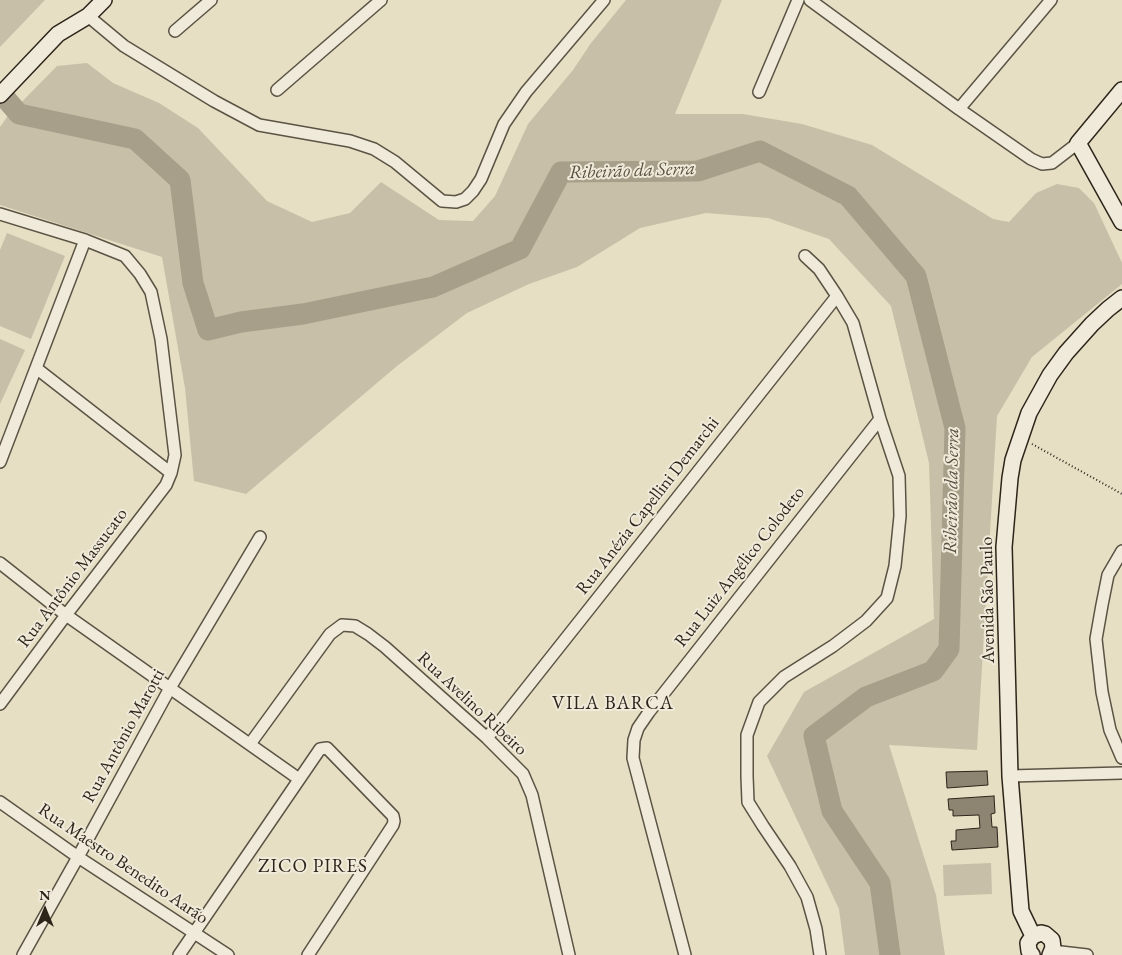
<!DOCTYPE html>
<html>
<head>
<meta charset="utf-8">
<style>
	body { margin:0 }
	#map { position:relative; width:1122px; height:955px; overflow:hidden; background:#e6dfc4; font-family:"EB Garamond",serif }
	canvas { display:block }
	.north { position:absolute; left:20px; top:885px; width:50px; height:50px; -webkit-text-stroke:4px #efead9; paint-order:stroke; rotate:0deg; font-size:14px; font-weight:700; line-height:20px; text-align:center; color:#2d241a }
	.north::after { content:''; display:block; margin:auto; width:18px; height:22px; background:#2d241a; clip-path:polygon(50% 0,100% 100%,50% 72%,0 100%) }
</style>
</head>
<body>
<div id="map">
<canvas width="1122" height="955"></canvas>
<div class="north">N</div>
</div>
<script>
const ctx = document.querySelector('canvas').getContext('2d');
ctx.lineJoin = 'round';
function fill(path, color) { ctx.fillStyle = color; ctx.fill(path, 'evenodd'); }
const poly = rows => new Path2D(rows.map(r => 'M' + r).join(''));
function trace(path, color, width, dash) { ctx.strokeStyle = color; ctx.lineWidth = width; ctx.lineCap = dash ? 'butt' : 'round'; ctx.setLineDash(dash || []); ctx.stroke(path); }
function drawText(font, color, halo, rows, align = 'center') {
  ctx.font = font + ' "EB Garamond",serif'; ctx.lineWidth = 4; ctx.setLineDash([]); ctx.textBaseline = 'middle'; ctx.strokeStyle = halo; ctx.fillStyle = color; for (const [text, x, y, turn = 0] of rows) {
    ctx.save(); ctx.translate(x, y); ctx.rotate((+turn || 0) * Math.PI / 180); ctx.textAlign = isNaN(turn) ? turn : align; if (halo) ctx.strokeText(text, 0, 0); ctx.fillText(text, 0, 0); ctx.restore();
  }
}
fill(poly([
	[0,0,45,0,0,47],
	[626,0,722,0,675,114,743,114,802,124,872,145,993,219,1009,222,1036,193,1057,184,1079,188,1094,203,1122,263,1122,284,1032,357,997,416,977,750,889,745,936,895,945,955,845,955,839,909,767,756,804,692,934,619,929,463,891,306,829,239,768,218,706,213,640,228,577,267,529,284,467,313,397,366,246,494,194,481,185,388,162,257,0,205,0,127,7,117,57,66,87,63,113,83,159,103,198,128,267,201,312,222,350,213,381,182,439,220,473,221,495,196,528,124,573,70,591,43],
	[7,233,65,256,31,339,0,326,0,250],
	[0,339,25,350,0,404],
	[991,863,992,894,944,896,943,865]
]), '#c7bfa7');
trace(poly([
	[0,92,19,114,135,139,180,180,193,283,208,330,241,322,303,314,433,287,520,249,561,172,698,171,760,151,848,196,916,276,955,428,949,649,933,671,866,697,814,736,832,811,880,883,890,955]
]), '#a79f8a', 21);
const building = poly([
	[987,771,988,785,947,788,946,772,987,771],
	[994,796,995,813,991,814,992,827,997,827,998,847,952,850,951,841,956,841,956,830,980,828,979,815,953,816,953,810,949,810,948,799,994,796]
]);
fill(building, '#8d8572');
trace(building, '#2d241a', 1);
const street = poly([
	[810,0,959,109,1031,159,1042,164,1052,163,1078,143],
	[88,16,124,46,214,101,259,125,350,141,374,149,395,162,442,201,456,202,465,199,473,191,481,179,504,124,526,92,604,0],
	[175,31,211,0],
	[277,90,381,0],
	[759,92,798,0],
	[959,109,1051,0],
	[0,214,85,240,125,256,140,274,151,292,161,339,175,455,171,473,166,485,66,615,0,704],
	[805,256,819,269,837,296,853,323,880,419,899,476,900,516,895,566,887,598,866,621,833,646,784,677,759,702,747,735,747,776,748,802,763,826,790,866,807,897,816,929,820,955],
	[36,368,171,473],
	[0,462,85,240],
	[1122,551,1108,575,1102,605,1096,639,1102,692,1110,730,1122,758],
	[0,563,66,615,299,779],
	[487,738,837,296],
	[250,744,330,634,342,625,355,626,368,634,385,647,487,738,523,774,532,795,569,955],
	[1010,776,1122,773],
	[0,802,78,857,228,955],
	[1052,951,1087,955],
	[23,955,78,857,170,688,260,537],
	[179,955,320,749,327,748,393,816,394,821,393,825,308,955],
	[685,955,633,758,634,740,638,728,649,712,880,419]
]);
const secondary = poly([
	[1122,90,1078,143,1122,222],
	[0,95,58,34,88,16,104,0],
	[1033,936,1021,911,1010,776,1004,547,1010,478,1013,460,1029,413,1050,375,1066,353,1092,324,1108,309,1122,298],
	[1032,955,1029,951,1028,943,1033,936,1041,933,1045,934,1052,940,1053,948,1050,955]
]);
trace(street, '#5b5344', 14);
trace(secondary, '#2d241a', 18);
trace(poly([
	[1032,444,1122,494]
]), '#2d241a', 2, [1, 2.5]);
trace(street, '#efead9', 11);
trace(secondary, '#efead9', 15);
drawText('18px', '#2d241a', '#efead9', [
	["Rua Anézia Capellini Demarchi",648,506,-52],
	["Rua Luiz Angélico Colodeto",740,567,-52],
	["Rua Antônio Massucato",73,578,-53],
	["Avenida São Paulo",988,600,-91],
	["Rua Avelino Ribeiro",472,704,43],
	["Rua Antônio Marotti",124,736,-61],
	["Rua Maestro Benedito Aarão",123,864,34]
]);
drawText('italic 19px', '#584f41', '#efead9', [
	["Ribeirão da Serra",632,171,-2],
	["Ribeirão da Serra",952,491,-89]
]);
ctx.letterSpacing = '1px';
drawText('19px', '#2d241a', '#efead9', [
	["VILA BARCA",613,704],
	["ZICO PIRES",313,867]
]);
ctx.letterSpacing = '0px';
</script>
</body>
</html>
